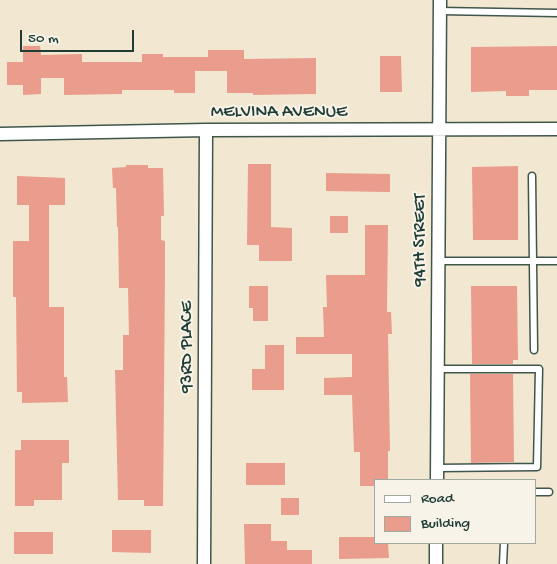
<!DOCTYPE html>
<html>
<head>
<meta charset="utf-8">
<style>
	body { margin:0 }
	#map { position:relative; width:557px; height:564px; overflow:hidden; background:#f2e7d0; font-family:"Gochi Hand",sans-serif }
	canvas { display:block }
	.legend { position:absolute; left:374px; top:479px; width:162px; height:65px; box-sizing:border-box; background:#f7f3e8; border:1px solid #a1aaa0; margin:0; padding:6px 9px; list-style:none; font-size:15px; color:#1f3d34 }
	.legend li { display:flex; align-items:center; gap:10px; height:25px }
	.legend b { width:25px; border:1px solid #a1aaa0 }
	.scale { position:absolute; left:20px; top:30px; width:114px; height:22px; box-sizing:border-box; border:2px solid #1f3d34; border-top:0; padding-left:6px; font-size:15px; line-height:18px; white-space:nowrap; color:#1f3d34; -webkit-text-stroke:4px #f7f3e8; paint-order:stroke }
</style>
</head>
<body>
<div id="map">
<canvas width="557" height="564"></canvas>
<ul class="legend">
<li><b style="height:6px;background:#fff"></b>Road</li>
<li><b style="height:14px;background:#ea9c8d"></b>Building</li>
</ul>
<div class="scale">50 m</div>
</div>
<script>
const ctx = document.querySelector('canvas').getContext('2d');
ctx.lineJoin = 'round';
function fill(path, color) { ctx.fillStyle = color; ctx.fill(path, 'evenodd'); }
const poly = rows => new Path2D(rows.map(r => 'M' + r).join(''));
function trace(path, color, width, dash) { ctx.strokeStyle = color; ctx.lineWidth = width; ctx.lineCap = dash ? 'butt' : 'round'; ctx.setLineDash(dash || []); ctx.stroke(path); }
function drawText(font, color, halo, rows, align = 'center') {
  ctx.font = font + ' "Gochi Hand",sans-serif'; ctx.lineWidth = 4; ctx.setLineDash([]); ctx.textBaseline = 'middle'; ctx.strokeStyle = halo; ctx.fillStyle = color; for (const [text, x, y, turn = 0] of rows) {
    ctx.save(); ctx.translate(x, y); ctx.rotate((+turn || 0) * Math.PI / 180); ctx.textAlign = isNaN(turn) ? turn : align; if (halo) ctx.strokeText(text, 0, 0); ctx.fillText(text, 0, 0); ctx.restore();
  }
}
fill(poly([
	[23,46,40,46,41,55,82,54,82,62,142,62,142,54,163,54,163,57,208,57,208,50,244,50,244,59,316,58,316,94,253,95,253,93,227,93,227,71,195,71,195,93,174,93,174,90,122,90,122,94,64,95,64,78,41,78,41,94,23,95,23,85,7,85,7,62,23,62],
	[557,46,557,90,529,90,529,96,506,96,506,91,471,92,471,47],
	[380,56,401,56,402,92,380,92],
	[248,164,271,164,271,227,292,228,292,261,259,261,259,245,247,245],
	[126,165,148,165,148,168,163,168,164,216,161,216,161,240,165,241,165,276,163,506,144,506,144,500,118,500,115,370,123,370,123,335,129,335,128,288,119,288,118,227,117,227,116,188,113,188,112,168,126,167],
	[518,166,518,240,473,240,472,167],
	[326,173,390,174,390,192,326,191],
	[17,176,65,178,65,205,49,205,49,307,64,307,64,377,67,377,68,402,22,403,22,392,17,392,16,297,13,297,13,241,29,241,29,205,17,205],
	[330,216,348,216,348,233,330,233],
	[365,225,388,225,387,312,391,312,392,334,388,334,390,451,388,451,388,480,376,480,376,486,360,486,360,452,354,452,352,395,324,395,324,378,352,377,352,354,296,354,296,337,324,337,323,307,327,307,326,275,365,275],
	[249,286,268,286,268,321,253,321,253,308,249,308],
	[471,286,517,286,518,360,513,360,513,364,472,364],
	[265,345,284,345,284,390,252,390,252,369,265,369],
	[470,374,513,374,514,462,471,463],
	[21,440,69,440,69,463,62,463,62,500,34,500,34,506,15,506,15,450,21,450],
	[246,463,285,463,285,485,246,485],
	[281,498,299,498,299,515,281,515],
	[244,524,271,524,271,541,287,541,287,550,312,550,312,564,245,564],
	[112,530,151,530,151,553,112,552],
	[14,532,53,532,53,554,14,554],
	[339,537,376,537,376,543,388,543,389,558,339,559]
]), '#ea9c8d');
const service = poly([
	[440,11,557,13],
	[532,176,534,350],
	[438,261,557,261],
	[437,468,537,467,539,369,438,369],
	[536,492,549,492],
	[503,564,504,543]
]);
const minor = poly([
	[0,134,206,130,557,129],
	[437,480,440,0],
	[204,564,206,130],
	[436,564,436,543]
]);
trace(service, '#3f564b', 9);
trace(minor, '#3f564b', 15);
trace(service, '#fff', 6);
trace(minor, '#fff', 12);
drawText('18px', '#1f3d34', '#f7f3e8', [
	["MELVINA AVENUE",279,113],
	["94TH STREET",421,240,-90],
	["93RD PLACE",188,347,-90]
]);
</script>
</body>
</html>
